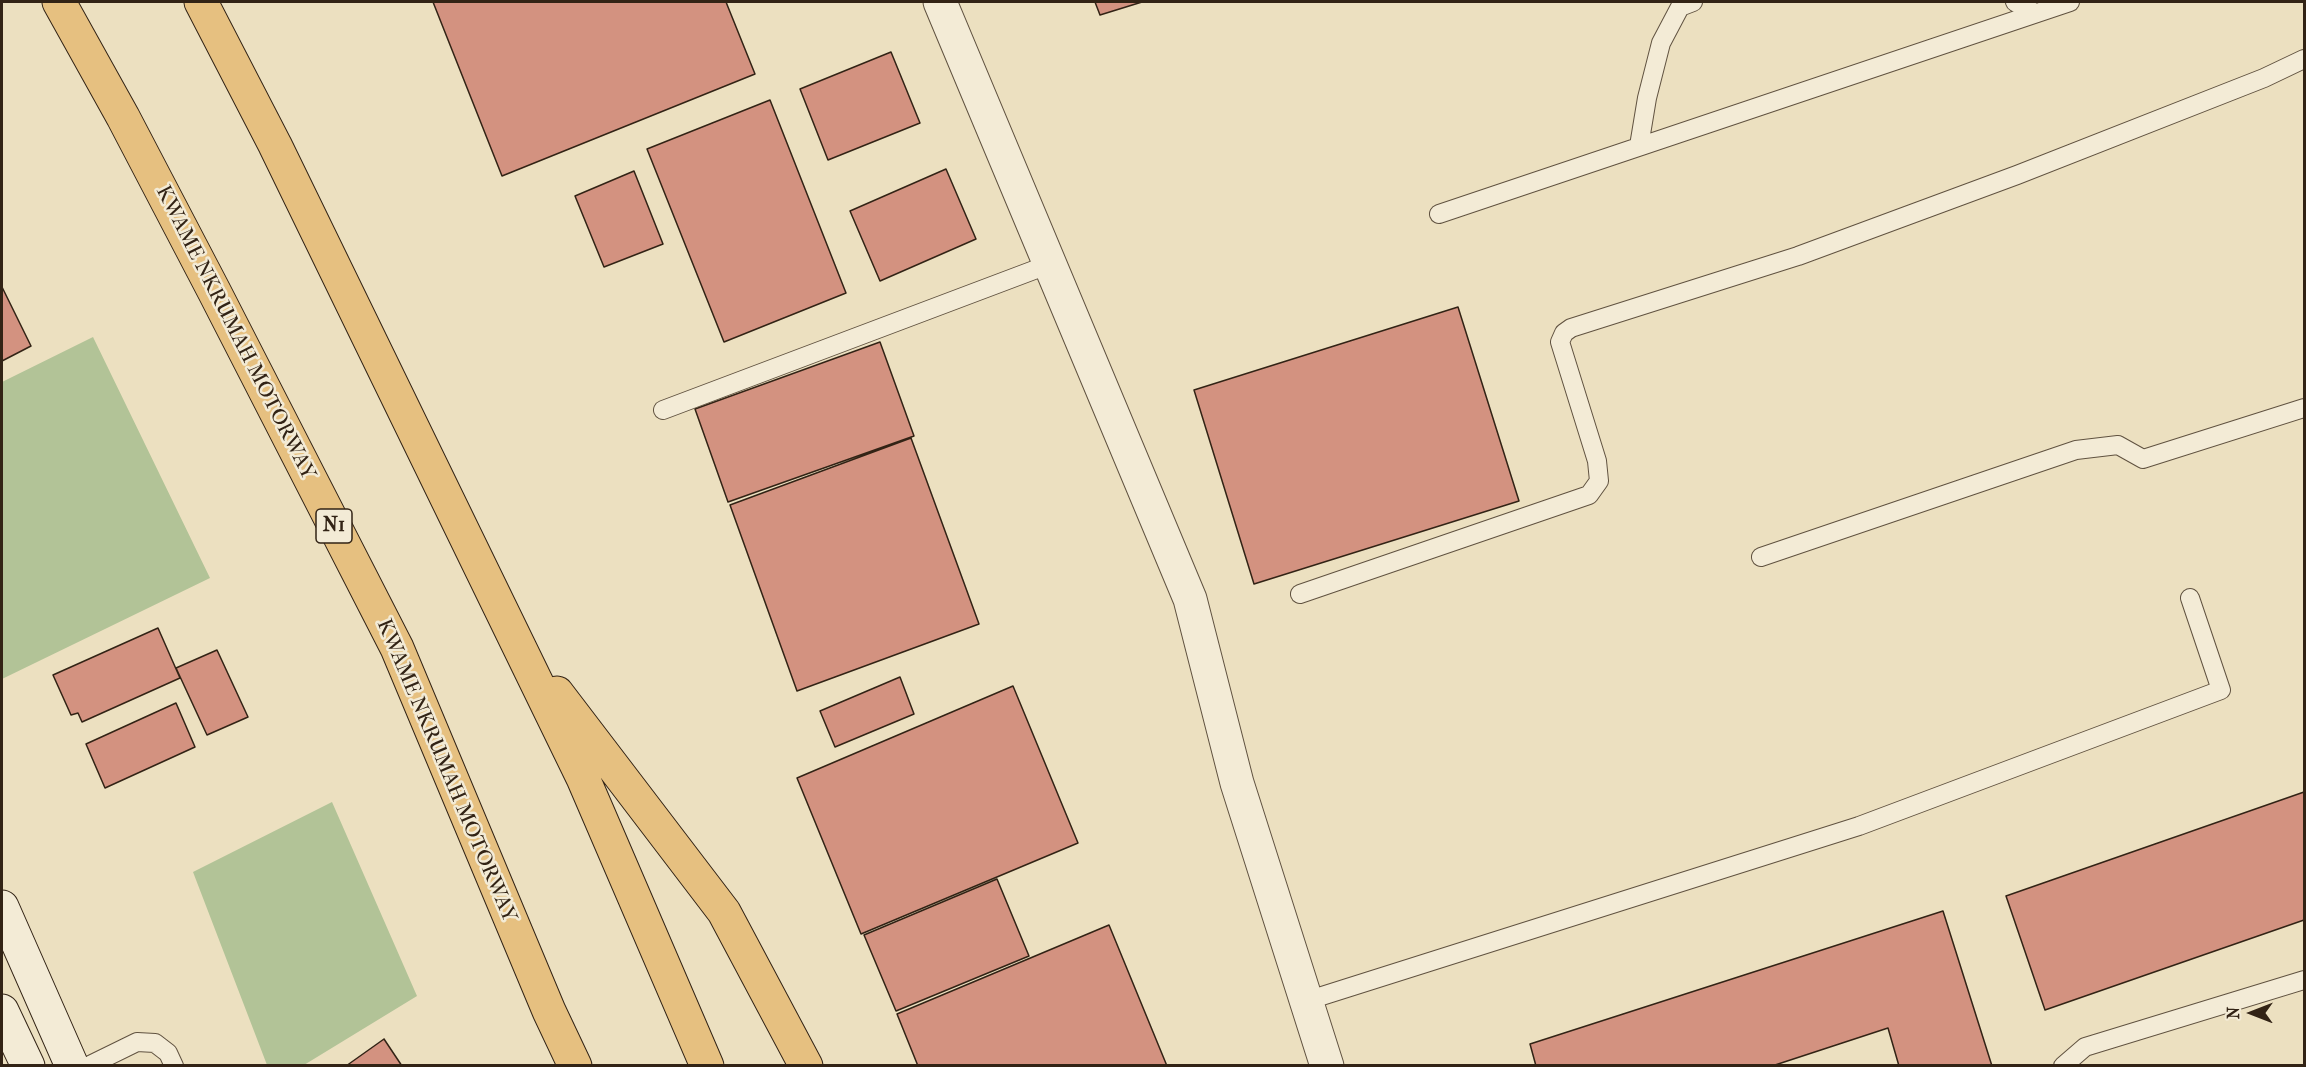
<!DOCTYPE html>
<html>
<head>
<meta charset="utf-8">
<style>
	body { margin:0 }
	#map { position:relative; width:2306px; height:1067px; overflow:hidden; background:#ece0c0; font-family:"IM FELL French Canon",serif }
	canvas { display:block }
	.frame { position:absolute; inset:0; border:3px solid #322315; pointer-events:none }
	.north { position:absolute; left:2222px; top:983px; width:60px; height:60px; -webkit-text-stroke:4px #f3ebd6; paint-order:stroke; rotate:270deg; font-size:16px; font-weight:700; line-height:24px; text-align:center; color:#322315 }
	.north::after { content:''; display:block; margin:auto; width:21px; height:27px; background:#322315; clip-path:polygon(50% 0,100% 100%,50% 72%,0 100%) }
</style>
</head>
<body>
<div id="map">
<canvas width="2306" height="1067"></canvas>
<div class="frame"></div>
<div class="north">N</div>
</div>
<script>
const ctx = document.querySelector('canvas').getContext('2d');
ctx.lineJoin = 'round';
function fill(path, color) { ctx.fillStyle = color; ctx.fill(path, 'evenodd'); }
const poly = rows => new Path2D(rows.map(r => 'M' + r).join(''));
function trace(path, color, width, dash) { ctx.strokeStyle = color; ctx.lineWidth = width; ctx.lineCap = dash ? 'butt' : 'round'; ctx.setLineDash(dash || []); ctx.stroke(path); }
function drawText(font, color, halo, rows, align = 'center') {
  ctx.font = font + ' "IM FELL French Canon",serif'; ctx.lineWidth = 5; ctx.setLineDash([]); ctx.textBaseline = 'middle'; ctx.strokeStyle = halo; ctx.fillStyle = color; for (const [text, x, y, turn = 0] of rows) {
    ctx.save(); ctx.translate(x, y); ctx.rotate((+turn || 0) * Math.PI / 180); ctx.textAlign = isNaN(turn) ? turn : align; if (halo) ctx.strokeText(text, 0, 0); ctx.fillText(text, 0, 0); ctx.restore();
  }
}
fill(poly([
	[93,337,210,578,2,679,2,382],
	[332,802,417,996,304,1065,267,1065,193,872]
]), '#b2c397');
const building = poly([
	[433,2,726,2,755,74,502,176,433,2],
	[1095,2,1142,2,1100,15,1095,2],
	[891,52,920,123,828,160,800,89,891,52],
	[770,100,846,293,724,342,647,149,770,100],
	[946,169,976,239,880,281,850,211,946,169],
	[634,171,663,244,604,267,575,196,634,171],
	[2,287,31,346,2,361,2,287],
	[1458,307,1519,501,1254,584,1194,390,1458,307],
	[880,342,914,436,728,502,695,409,880,342],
	[911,438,979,624,797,691,730,505,911,438],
	[158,628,180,678,82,722,78,713,71,715,53,675,158,628],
	[217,650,248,717,207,735,176,668,217,650],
	[900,677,914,714,835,747,820,711,900,677],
	[1013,686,1078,843,861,934,797,778,1013,686],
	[176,703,195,747,105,788,86,744,176,703],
	[2304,792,2304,920,2045,1010,2006,896,2304,792],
	[997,879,1029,956,896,1011,864,935,997,879],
	[1943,911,1992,1066,1899,1066,1888,1028,1772,1066,1536,1066,1530,1044,1943,911],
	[1109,925,1167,1066,918,1066,897,1014,1109,925],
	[384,1039,402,1066,346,1066,384,1039]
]);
fill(building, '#d39280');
trace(building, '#322315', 1.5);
const service = poly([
	[2015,2,2035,13],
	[1639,146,1647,98,1661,43,1680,7,1693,2],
	[1439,214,2070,2],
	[663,410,1050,264],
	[1761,557,2076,450,2118,445,2143,459,2304,408],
	[1300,594,1589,495,1599,481,1597,461,1560,342,1564,333,1571,328,1798,256,2017,175,2264,78,2304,59],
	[1306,1001,1859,826,2221,690,2190,598],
	[88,1066,137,1042,155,1043,168,1053,174,1066],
	[2063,1066,2085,1047,2304,980]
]);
const minor = poly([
	[940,2,1190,599,1237,783,1327,1066]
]);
const secondary = poly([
	[2,907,72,1066],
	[2,1011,28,1066]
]);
const motorway = poly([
	[59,2,123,117,214,291,397,648,549,1011,575,1066],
	[201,2,275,145,583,778,707,1066],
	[557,693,724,912,806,1066]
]);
trace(service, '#605240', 20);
trace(minor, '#605240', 35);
trace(secondary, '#322315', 35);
trace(motorway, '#322315', 35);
trace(service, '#f3ebd6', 18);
trace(minor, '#f3ebd6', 33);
trace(secondary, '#f3ebd6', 33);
trace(motorway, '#e6c080', 33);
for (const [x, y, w] of [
	[334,526,36]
]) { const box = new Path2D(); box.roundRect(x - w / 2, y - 17, w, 34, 4.5); ctx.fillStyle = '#f3ebd6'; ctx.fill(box); trace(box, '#322315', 1.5); }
drawText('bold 20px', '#322315', null, [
	["N1",334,526]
]);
drawText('21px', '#322315', '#f3ebd6', [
	["KWAME NKRUMAH MOTORWAY",235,333,63],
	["KWAME NKRUMAH MOTORWAY",446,771,67]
]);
</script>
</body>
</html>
